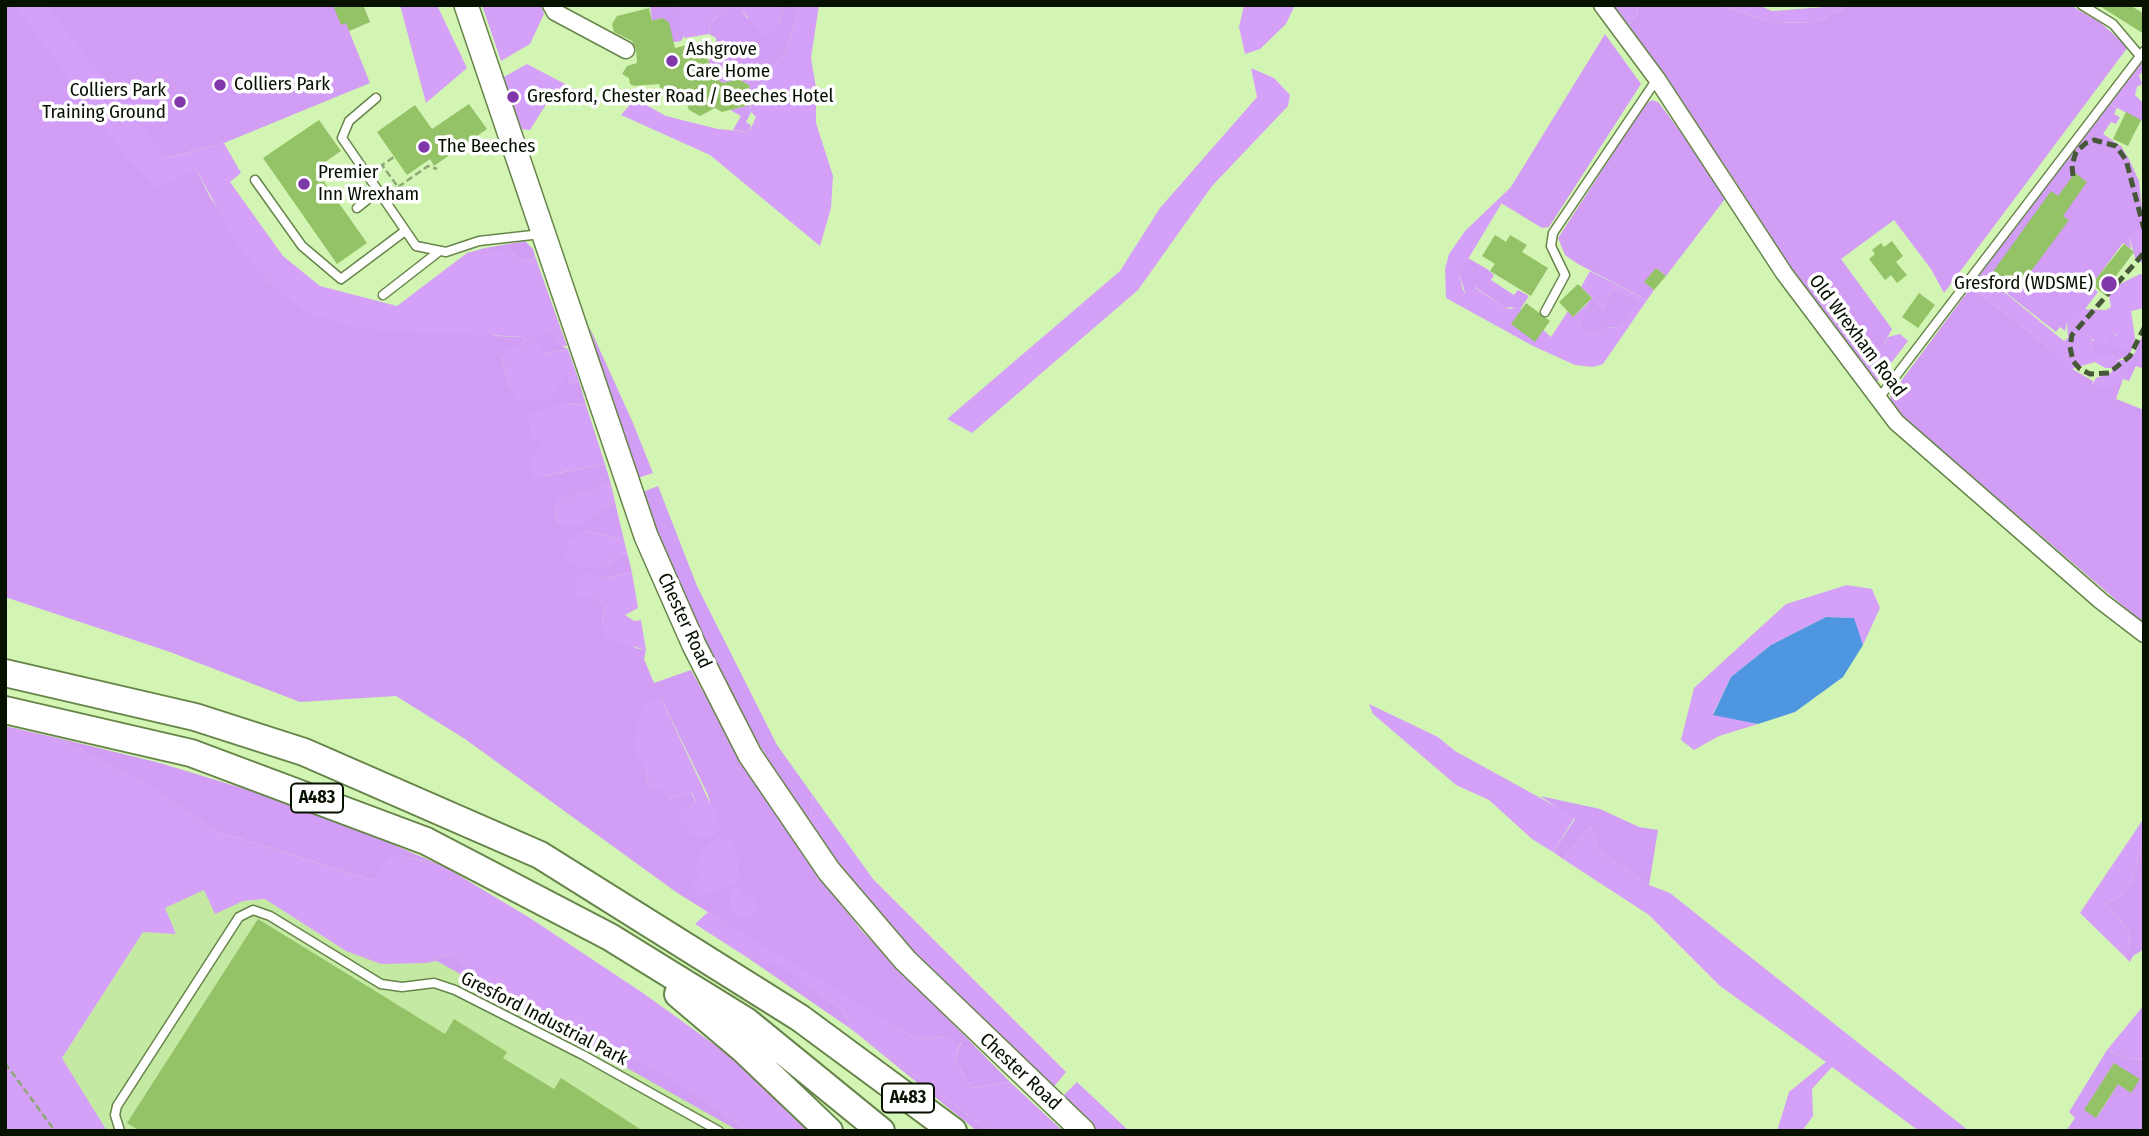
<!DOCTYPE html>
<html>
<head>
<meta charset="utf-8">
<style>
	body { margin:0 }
	#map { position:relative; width:2149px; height:1136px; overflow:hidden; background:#d3f5b4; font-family:"Fira Sans Condensed",sans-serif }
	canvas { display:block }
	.frame { position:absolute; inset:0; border:7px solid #061100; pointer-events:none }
</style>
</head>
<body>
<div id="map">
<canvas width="2149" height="1136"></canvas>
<div class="frame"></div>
</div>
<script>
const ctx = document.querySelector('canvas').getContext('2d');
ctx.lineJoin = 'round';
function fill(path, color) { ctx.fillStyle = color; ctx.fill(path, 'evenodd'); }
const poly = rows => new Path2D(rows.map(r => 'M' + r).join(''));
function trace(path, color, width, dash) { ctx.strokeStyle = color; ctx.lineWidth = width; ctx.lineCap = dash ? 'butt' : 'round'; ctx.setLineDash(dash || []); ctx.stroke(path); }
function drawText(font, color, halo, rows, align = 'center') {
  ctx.font = font + ' "Fira Sans Condensed",sans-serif'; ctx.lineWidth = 7; ctx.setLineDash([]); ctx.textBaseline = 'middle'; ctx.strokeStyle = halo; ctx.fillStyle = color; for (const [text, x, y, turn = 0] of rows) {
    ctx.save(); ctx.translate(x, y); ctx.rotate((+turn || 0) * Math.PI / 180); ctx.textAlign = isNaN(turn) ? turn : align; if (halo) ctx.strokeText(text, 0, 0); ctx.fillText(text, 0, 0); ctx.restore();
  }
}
fill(poly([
	[204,890,220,910,243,901,265,899,346,951,451,954,749,1131,107,1131,62,1058,143,932,175,933,165,908]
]), '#c3e9a2');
fill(poly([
	[5,5,363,5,370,22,349,31,370,83,224,143,151,162,196,169,210,197,267,281,496,336,525,337,522,345,502,358,509,387,568,372,569,384,579,381,586,405,568,403,545,443,544,476,605,464,611,484,559,500,554,511,558,523,584,522,615,502,624,540,585,530,602,568,627,552,629,560,632,573,601,578,595,597,605,606,602,624,635,648,646,650,644,659,654,683,691,670,752,779,812,868,862,931,1010,1082,971,1088,955,1058,961,1043,941,1036,927,1039,910,1035,822,984,676,892,465,739,396,696,300,702,170,652,5,597],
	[661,698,708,795,716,820,711,836,693,835,682,811,696,802,691,793,670,799,661,789,649,787,646,771],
	[650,5,679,5,684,36,681,41,662,44,662,18,652,21],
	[729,5,738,5,747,18,779,25,784,5,800,5,785,54,770,68,749,109,751,112,746,122,751,125,749,132,733,130,741,116,730,110,746,106,751,95,749,85,739,79,723,83,712,77,708,62,716,48,716,38,709,34,711,23,719,15,727,13],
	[1637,5,1719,5,1770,22,1815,23,1851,5,2070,5,2101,23,2128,47,1944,293,1931,269,1894,220,1841,259,1892,329,1882,347,1863,356,1858,362,1789,266,1736,182,1628,27,1638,13],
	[1605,34,1641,84,1549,227,1542,228,1501,203],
	[1653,100,1659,103,1728,195,1666,276,1656,268,1645,282,1654,290,1647,300,1578,264,1565,255,1558,238,1646,103],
	[2108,103,2117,108,2114,114,2120,117,2116,124,2111,122,2103,134,2121,146,2130,161,2139,181,2144,229,2129,237,2131,249,2123,243,2091,286,2098,292,2085,309,2067,322,2065,331,2060,327,2056,332,1981,273],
	[525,241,533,249,535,256,530,261,519,258,507,247,499,253,485,248],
	[1468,258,1487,269,1494,275,1491,280,1514,295,1518,290,1529,296,1521,308,1504,307,1475,287,1466,295,1459,274],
	[1971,287,2045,344,2074,370,2093,381,2092,385,2123,379,2144,332,2144,369,2136,366,2129,381,2123,379,2116,399,2144,410,2144,624,1891,407,1890,396],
	[1613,288,1638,302,1620,328,1605,327,1595,334,1581,329,1580,319,1588,309,1586,305,1592,298,1603,309],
	[589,326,633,423,653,473,635,479],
	[552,329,562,346,568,349,548,353,535,345,532,337],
	[2113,333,2128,349,2134,345,2129,355,2116,361,2096,359,2091,341,2110,338],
	[658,486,697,586,777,745,812,794,809,826,731,698,682,602,640,493],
	[58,738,160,763,311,809,445,867,401,855,372,880,216,831,145,783],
	[1540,796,1600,809,1639,827,1658,830,1649,885,1599,851,1591,826,1563,859,1553,852,1575,819],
	[2144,840,2144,949,2133,956,2130,962,2124,956,2129,947,2130,932,2106,903,2121,896,2133,879],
	[451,954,478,977,668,1076,749,1131,739,1131,437,961,426,963],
	[748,958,775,961,843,1011,851,1029,989,1131,977,1131,851,1029],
	[2107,1050,2126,1058,2141,1060,2144,1057,2144,1131,2066,1131,2075,1118,2069,1112],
	[2114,1063,2131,1093,2118,1084,2097,1117,2085,1110]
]), '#d29ef5');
fill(poly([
	[15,5,46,5,167,158,224,143,241,173,230,182,283,256,320,286,397,306,467,253,485,248,499,252,507,247,519,258,530,261,535,256,567,346,562,346,552,329,532,338,548,353,568,349,579,381,569,384,567,372,551,399,518,400,509,387,502,358,507,350,522,345,525,337,363,329,308,314,267,281,237,244,196,169,155,187,126,157],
	[400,5,437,5,467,68,426,103],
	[482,5,541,5,544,14,530,44,501,61],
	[679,5,729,5,727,14,719,15,711,23,709,34,685,38,681,30],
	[784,5,779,25,770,36,760,32,738,6],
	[800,5,819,5,811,58,816,88,816,123,833,176,831,208,820,246,710,155,621,115,635,99,666,116,718,129,749,132,756,117,749,110,770,68,785,54],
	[1244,5,1295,5,1286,24,1260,49,1245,54,1239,27],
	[1607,5,1637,5,1638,13,1628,27,1623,26],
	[1719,5,1758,5,1772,11,1851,5,1815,23,1770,22],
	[2144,56,2144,71,2139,75,2142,84,2137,87,2135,95,2144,104,2144,122,2108,103],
	[527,64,588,96,553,93,530,130,520,129,502,78],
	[1251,68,1274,78,1290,95,1288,106,1212,186,1138,290,972,433,947,419,1120,271,1160,208,1257,97],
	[1512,186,1459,274,1463,290,1466,294,1474,287,1504,307,1511,309,1518,306,1551,337,1568,311,1573,317,1586,305,1589,309,1580,319,1582,329,1595,334,1605,327,1620,328,1637,302,1613,288,1603,309,1581,287,1590,271,1647,300,1603,364,1593,367,1575,365,1533,346,1446,298,1445,269,1449,254,1465,231],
	[2144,229,2144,270,2142,263,2135,258,2129,237,2134,230],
	[1981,273,2064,341,2068,338,2067,322,2073,312,2083,309,2106,310,2111,307,2109,296,2118,285,2140,274,2144,275,2144,308,2131,311,2135,338,2134,345,2129,349,2113,345,2112,338,2117,336,2113,333,2107,344,2097,345,2093,339,2091,341,2097,358,2108,353,2115,355,2116,361,2130,359,2136,352,2123,379,2111,387,2092,385,2096,378,2112,372,2112,368,2105,368,2095,362,2071,369,2045,344,1971,287],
	[1900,334,1908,341,1875,384,1858,362,1871,349,1882,347,1888,337],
	[568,403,586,405,605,464,533,478,529,466,534,454,544,443,531,437,528,414],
	[611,484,615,502,584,523,569,526,558,523,554,511,558,500],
	[585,530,624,540,627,552,602,568,582,568,565,560,568,543],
	[590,573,601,578,632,573,638,608,625,615,634,621,641,620,646,650,607,639,602,624,605,606,595,597,580,598,575,590,577,579],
	[1847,585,1872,589,1880,608,1863,645,1853,618,1826,617,1771,645,1731,677,1713,714,1758,724,1719,736,1694,750,1681,740,1694,688,1786,604],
	[661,698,709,801,716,806,716,820,721,825,721,831,711,836,693,836,680,819,681,811,696,802,692,793,670,799,661,790,649,787,646,771,635,753,637,726,646,703],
	[1369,704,1438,737,1455,751,1575,817,1553,852,1532,839,1489,800,1456,785,1373,714],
	[5,726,58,738,146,783,216,831,372,880,388,858,401,855,445,867,530,918,643,993,736,1060,815,1131,749,1131,667,1076,478,977,451,954,426,963,381,964,346,951,265,899,243,901,215,914,204,890,165,908,176,934,143,932,62,1058,107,1131,5,1131],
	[812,794,873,879,1066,1072,1052,1089,938,981,852,883,809,826],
	[2144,818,2144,840,2133,879,2121,896,2106,903,2130,932,2129,947,2124,956,2080,913],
	[1591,826,1599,851,1649,885,1670,893,1969,1131,1919,1131,1832,1067,1812,1089,1813,1116,1802,1131,1777,1131,1789,1092,1826,1062,1720,986,1649,915,1563,859],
	[716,838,731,839,739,856,737,882,697,897,692,884,700,881,695,869,704,848],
	[738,888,742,894,757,900,756,914,741,918,730,907,730,891],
	[708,912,910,1035,927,1039,941,1036,961,1042,955,1058,971,1088,1010,1082,1063,1131,989,1131,851,1029,843,1011,775,962,748,958,695,924],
	[2144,1005,2144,1057,2141,1060,2126,1058,2107,1050],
	[1077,1082,1129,1131,1094,1131,1060,1099]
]), '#d5a1f8');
fill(poly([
	[1826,617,1854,618,1863,645,1843,677,1795,712,1758,724,1713,715,1731,677,1771,645]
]), '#4e96df');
fill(poly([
	[333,5,363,5,370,22,349,31,346,23,341,25],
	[2098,5,2130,5,2144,14,2144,34],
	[649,8,652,21,662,18,669,22,675,48,695,43,705,48,713,77,723,83,739,79,749,85,751,95,746,106,722,112,715,108,700,116,689,110,685,99,672,102,663,97,659,84,634,86,630,84,629,78,622,74,627,66,637,63,636,49,632,41,614,32,612,24,617,16],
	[469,104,487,129,434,166,430,159,407,175,377,132,415,105,432,129],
	[2126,112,2141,120,2128,146,2113,139],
	[319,120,341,151,315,169,367,243,337,264,263,158],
	[2075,173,2087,182,2063,216,2069,220,2015,293,1992,278,1992,273,2051,191,2058,196],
	[1495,235,1506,242,1510,235,1527,245,1522,252,1548,268,1531,296,1490,271,1495,264,1482,256],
	[1892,241,1903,256,1896,262,1907,275,1897,283,1891,275,1885,280,1869,259,1875,254,1872,250,1881,243,1884,247],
	[2124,244,2134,252,2113,280,2117,285,2107,297,2092,284],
	[1656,268,1666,276,1654,290,1644,282],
	[1578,284,1592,298,1573,317,1559,302],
	[1919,293,1935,305,1918,328,1902,317],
	[1526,303,1550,321,1535,342,1511,324],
	[258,919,445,1034,454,1019,507,1052,503,1058,554,1089,561,1078,643,1131,140,1131,127,1123],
	[2114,1063,2140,1079,2131,1093,2118,1084,2096,1118,2084,1110]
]), '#94c266');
const service = poly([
	[2082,5,2113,24,2140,56],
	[376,98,349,121,342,138,416,246,446,252,479,241,541,234],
	[255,180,302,246,341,279,405,231],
	[357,208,377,192],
	[383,295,437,253],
	[1545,312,1565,275,1551,246,1553,233,1657,79],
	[1879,398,2144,51],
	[120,1131,115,1115,117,1106,239,917,253,910,270,916,381,984,402,987,434,983,455,990,583,1055,719,1131]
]);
const minor = poly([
	[551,5,555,12,626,50],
	[1602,5,1657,79,1784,273,1896,422,2101,601,2144,634]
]);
const secondary = poly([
	[466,5,646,536,694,645,750,755,829,871,905,960,1083,1131]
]);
const trunk = poly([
	[5,673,195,717,304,752,540,855,800,1018,953,1131],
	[5,710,191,753,426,841,610,937,746,1021,881,1131],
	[678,994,743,1049,829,1131]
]);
trace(service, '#67854a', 11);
trace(minor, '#67854a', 19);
trace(secondary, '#67854a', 26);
trace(trunk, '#67854a', 30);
trace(poly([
	[398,187,428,166,437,169],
	[391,191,398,187,382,165,394,157],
	[5,1063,55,1131]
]), '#8da776', 2.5, [7, 3.5]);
trace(service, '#fff', 8);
trace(minor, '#fff', 16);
trace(secondary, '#fff', 23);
trace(trunk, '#fff', 26);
trace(poly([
	[2073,176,2072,165,2076,152,2086,143,2094,140,2116,146,2126,160,2144,229],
	[2143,254,2072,335,2070,347,2073,361,2080,369,2090,374,2109,373,2130,356,2144,328]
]), '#465838', 5, [10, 5]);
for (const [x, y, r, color] of [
	[672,61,7,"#8037aa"],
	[220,85,7,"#8037aa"],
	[513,97,7,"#8037aa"],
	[180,102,7,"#8037aa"],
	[424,147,7,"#8037aa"],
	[304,184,7,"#8037aa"],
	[2109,284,9,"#8037aa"]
]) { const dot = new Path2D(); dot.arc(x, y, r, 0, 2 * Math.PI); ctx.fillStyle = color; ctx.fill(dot); trace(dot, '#fff', 2.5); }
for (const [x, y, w] of [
	[317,798,52],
	[908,1098,52]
]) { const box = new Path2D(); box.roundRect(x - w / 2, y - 14.5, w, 29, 5); ctx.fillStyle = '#fff'; ctx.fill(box); trace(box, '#061100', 2); }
drawText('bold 18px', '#061100', null, [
	["A483",317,798],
	["A483",908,1098]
]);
drawText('19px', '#061100', '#fff', [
	["Ashgrove",686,50],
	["Care Home",686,72],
	["Colliers Park",234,85],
	["Colliers Park",166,91,"right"],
	["Training Ground",166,113,"right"],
	["Gresford, Chester Road / Beeches Hotel",527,97],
	["The Beeches",438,147],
	["Premier",318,173],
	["Inn Wrexham",318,195],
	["Gresford (WDSME)",2093,284,"right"]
], 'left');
drawText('19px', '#061100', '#fff', [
	["Old Wrexham Road",1857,336,53],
	["Chester Road",684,621,65],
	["Gresford Industrial Park",544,1019,27],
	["Chester Road",1020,1072,43]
]);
</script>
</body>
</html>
